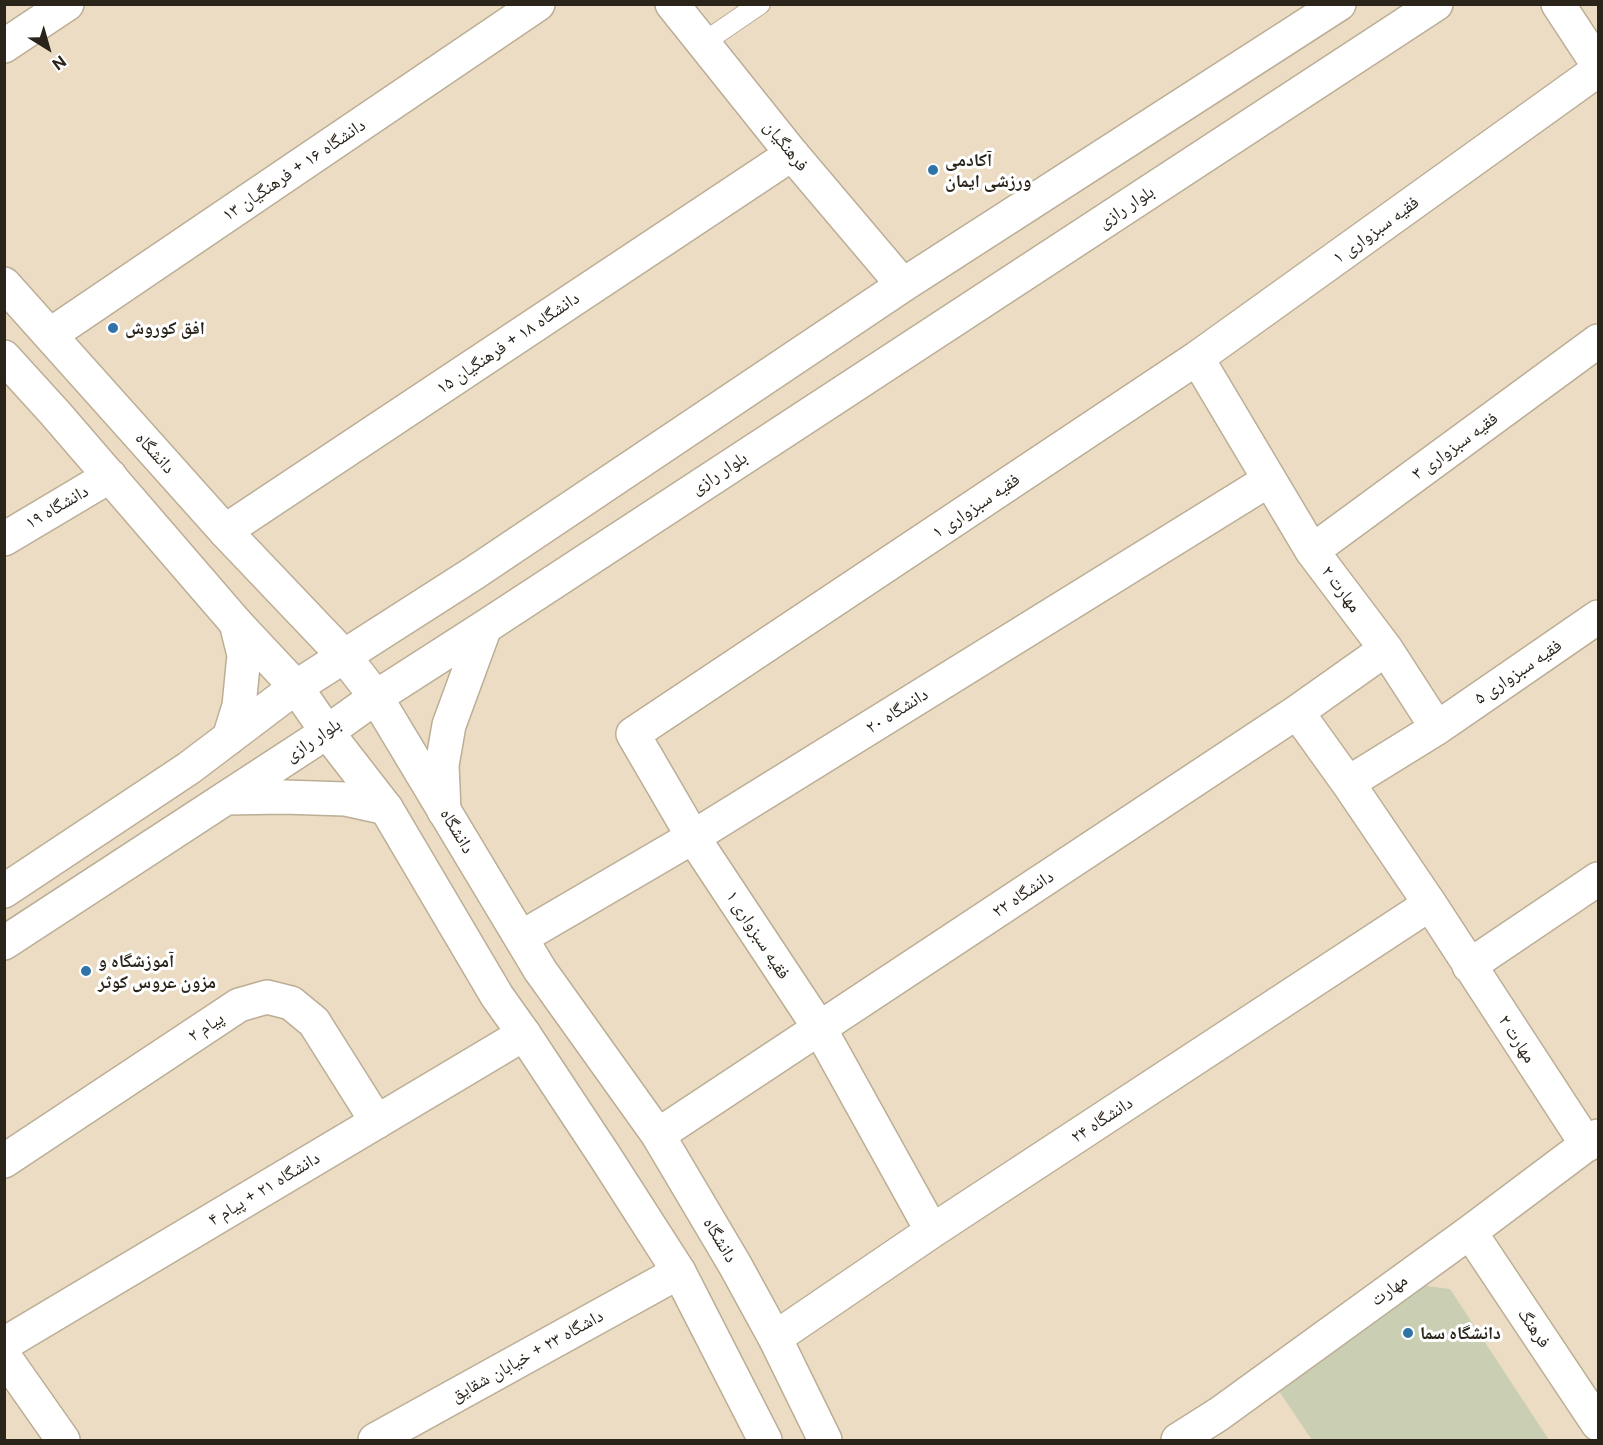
<!DOCTYPE html>
<html>
<head>
<meta charset="utf-8">
<style>
	body { margin:0 }
	#map { position:relative; width:1603px; height:1445px; overflow:hidden; background:#ebdcc3; font-family:"Public Sans",sans-serif }
	canvas { display:block }
	.frame { position:absolute; inset:0; border:6px solid #2a241b; pointer-events:none }
	.north { position:absolute; left:18px; top:18px; width:60px; height:60px; -webkit-text-stroke:4px #fff; paint-order:stroke; rotate:143deg; font-size:16px; font-weight:700; line-height:24px; text-align:center; color:#2a241b }
	.north::after { content:''; display:block; margin:auto; width:21px; height:27px; background:#2a241b; clip-path:polygon(50% 0,100% 100%,50% 72%,0 100%) }
</style>
</head>
<body>
<div id="map">
<canvas width="1603" height="1445"></canvas>
<div class="frame"></div>
<div class="north">N</div>
</div>
<script>
const ctx = document.querySelector('canvas').getContext('2d');
ctx.lineJoin = 'round';
function fill(path, color) { ctx.fillStyle = color; ctx.fill(path, 'evenodd'); }
const poly = rows => new Path2D(rows.map(r => 'M' + r).join(''));
function trace(path, color, width, dash) { ctx.strokeStyle = color; ctx.lineWidth = width; ctx.lineCap = dash ? 'butt' : 'round'; ctx.setLineDash(dash || []); ctx.stroke(path); }
function drawText(font, color, halo, rows, align = 'center') {
  ctx.font = font + ' "Public Sans","Noto Naskh Arabic",sans-serif'; ctx.lineWidth = 6; ctx.setLineDash([]); ctx.textBaseline = 'middle'; ctx.strokeStyle = halo; ctx.fillStyle = color; for (const [text, x, y, turn = 0] of rows) {
    ctx.save(); ctx.translate(x, y); ctx.rotate((+turn || 0) * Math.PI / 180); ctx.textAlign = isNaN(turn) ? turn : align; if (halo) ctx.strokeText(text, 0, 0); ctx.fillText(text, 0, 0); ctx.restore();
  }
}
fill(poly([
	[1411,1284,1450,1289,1549,1440,1312,1440,1270,1378]
]), '#caceb3');
const service = poly([
	[703,43,760,4]
]);
const minor = poly([
	[4,46,67,4],
	[50,335,538,4],
	[1197,358,1312,551,1386,649,1437,728,1348,783,1430,904,1587,1145],
	[225,531,792,154],
	[4,539,110,476],
	[1312,551,1598,341],
	[1297,712,1348,783],
	[1437,728,1598,617],
	[522,937,693,837,1269,480],
	[1469,966,1598,879],
	[658,1135,1297,712,1386,649],
	[4,1161,239,1005,267,997,291,1003,314,1022,377,1122],
	[932,1231,820,1029,693,837,633,734,1197,358,1598,70],
	[1470,1232,1598,1424],
	[775,1338,932,1231,1430,904],
	[4,1344,524,1034],
	[4,1356,63,1440],
	[375,1440,679,1272],
	[1178,1440,1219,1414,1470,1232,1598,1136]
]);
const tertiary = poly([
	[672,4,792,154,903,285],
	[1558,4,1598,65]
]);
const secondary = poly([
	[4,284,225,531,344,656,376,697,540,970,658,1135,735,1265,775,1338,825,1440],
	[4,357,55,413,236,623,296,687,327,732,386,808,497,996,524,1034,604,1155,679,1272,765,1440]
]);
const primary = poly([
	[229,738,239,706,244,655,236,623],
	[226,798,284,797,345,799,386,808],
	[444,811,442,765,449,725,485,627],
	[4,891,189,768,296,687,474,573,903,285,1339,4],
	[4,943,327,732,376,697,485,627,1436,4]
]);
trace(service, '#bcae96', 22);
trace(minor, '#bcae96', 36);
trace(tertiary, '#bcae96', 36);
trace(secondary, '#bcae96', 36);
trace(primary, '#bcae96', 36);
trace(service, '#fff', 20);
trace(minor, '#fff', 33);
trace(tertiary, '#fff', 33);
trace(secondary, '#fff', 33);
trace(primary, '#fff', 33);
for (const [x, y, r, color] of [
	[933,170,6,"#3073a9"],
	[113,328,6,"#3073a9"],
	[86,971,6,"#3073a9"],
	[1408,1333,6,"#3073a9"]
]) { const dot = new Path2D(); dot.arc(x, y, r, 0, 2 * Math.PI); ctx.fillStyle = color; ctx.fill(dot); trace(dot, '#fff', 2); }
drawText('18px', '#2a241b', '#fff', [
	["فرهنگیان",786,146,51],
	["دانشگاه ۱۶ + فرهنگیان ۱۳",294,170,-34],
	["بلوار رازی",1126,207,-33],
	["فقیه سبزواری ۱",1376,230,-36],
	["دانشگاه ۱۸ + فرهنگیان ۱۵",508,343,-34],
	["فقیه سبزواری ۳",1455,446,-36],
	["دانشگاه",155,453,48],
	["بلوار رازی",719,473,-33],
	["فقیه سبزواری ۱",976,506,-34],
	["دانشگاه ۱۹",57,507,-30],
	["مهارت ۲",1341,589,53],
	["فقیه سبزواری ۵",1518,672,-34],
	["دانشگاه ۲۰",897,711,-32],
	["بلوار رازی",313,740,-34],
	["دانشگاه",457,831,59],
	["دانشگاه ۲۲",1023,894,-34],
	["فقیه سبزواری ۱",758,935,57],
	["پیام ۲",206,1027,-33],
	["مهارت ۲",1517,1039,57],
	["دانشگاه ۲۴",1102,1120,-33],
	["دانشگاه ۲۱ + پیام ۴",264,1189,-31],
	["دانشگاه",720,1240,59],
	["مهارت",1389,1290,-36],
	["فرهنگ",1534,1328,56],
	["داشگاه ۲۳ + خیابان شقایق",527,1356,-29]
]);
drawText('bold 18px', '#2a241b', '#fff', [
	["آکادمی",945,160],
	["ورزشی ایمان",945,181],
	["افق کوروش",125,328],
	["آموزشگاه و",98,961],
	["مزون عروس کوثر",98,982],
	["دانشگاه سما",1420,1333]
], 'left');
</script>
</body>
</html>
